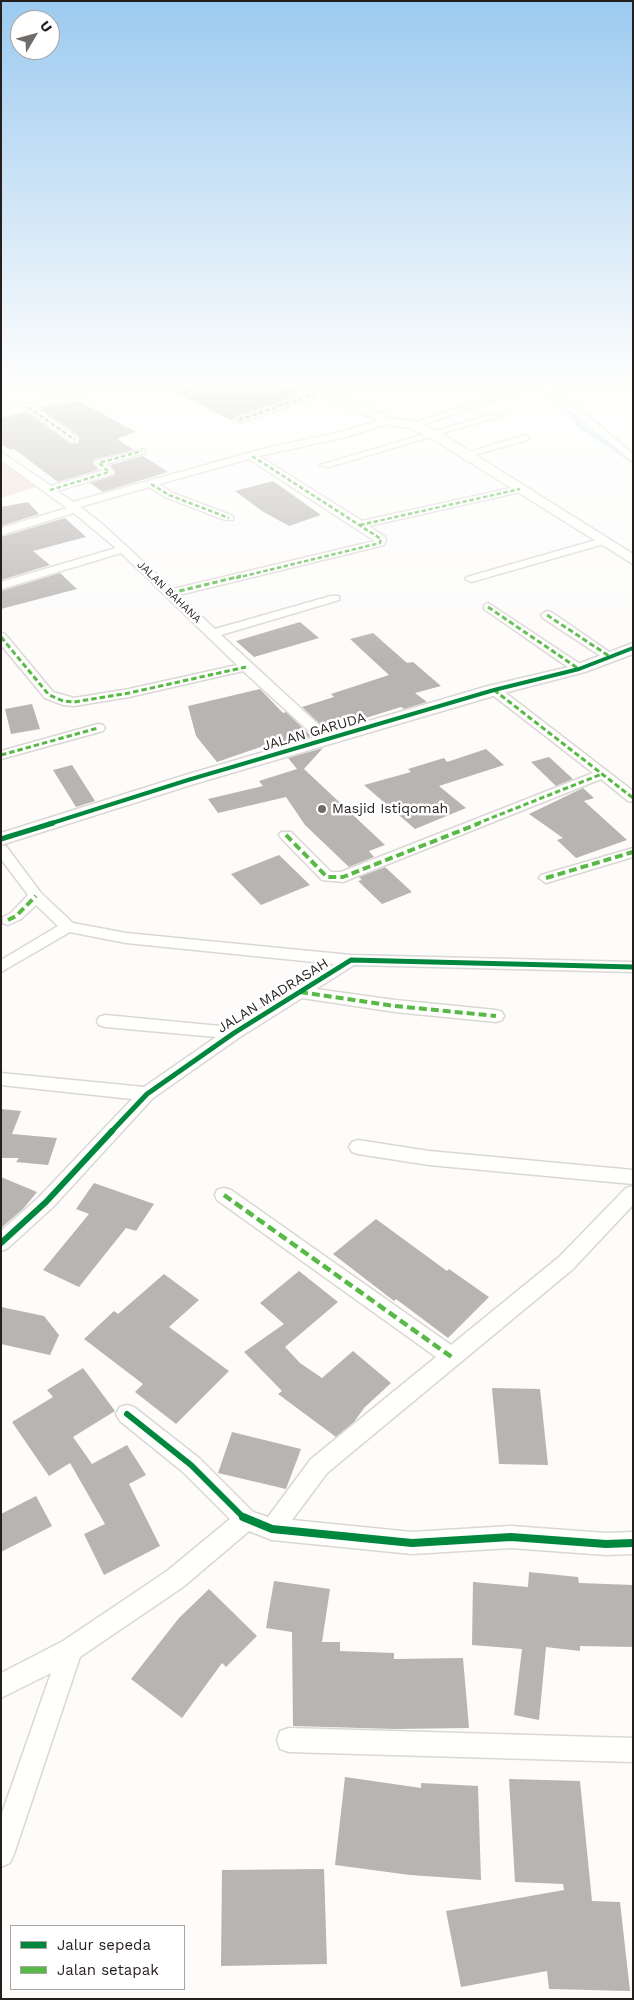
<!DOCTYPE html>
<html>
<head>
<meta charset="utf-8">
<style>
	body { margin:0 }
	#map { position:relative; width:634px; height:2000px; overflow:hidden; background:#fdfcfb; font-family:"Work Sans",sans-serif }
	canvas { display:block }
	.frame { position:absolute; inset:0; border:2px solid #241e1c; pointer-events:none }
	.legend { position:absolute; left:10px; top:1925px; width:175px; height:65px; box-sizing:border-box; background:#fff; border:1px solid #a7a5a4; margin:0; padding:6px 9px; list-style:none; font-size:15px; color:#241e1c }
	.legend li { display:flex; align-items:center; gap:10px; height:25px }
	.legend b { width:25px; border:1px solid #a7a5a4 }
	.north { position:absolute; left:10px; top:10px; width:50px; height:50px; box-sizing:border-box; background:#fff; border:1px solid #a7a5a4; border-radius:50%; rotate:53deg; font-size:14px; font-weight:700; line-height:20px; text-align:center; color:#241e1c }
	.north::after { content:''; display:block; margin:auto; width:18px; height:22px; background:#706c6a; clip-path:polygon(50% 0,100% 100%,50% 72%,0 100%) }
</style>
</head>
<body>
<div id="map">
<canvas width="634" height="2000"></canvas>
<div class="frame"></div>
<ul class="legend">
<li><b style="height:6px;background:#00873e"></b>Jalur sepeda</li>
<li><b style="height:6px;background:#58b947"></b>Jalan setapak</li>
</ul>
<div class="north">U</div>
</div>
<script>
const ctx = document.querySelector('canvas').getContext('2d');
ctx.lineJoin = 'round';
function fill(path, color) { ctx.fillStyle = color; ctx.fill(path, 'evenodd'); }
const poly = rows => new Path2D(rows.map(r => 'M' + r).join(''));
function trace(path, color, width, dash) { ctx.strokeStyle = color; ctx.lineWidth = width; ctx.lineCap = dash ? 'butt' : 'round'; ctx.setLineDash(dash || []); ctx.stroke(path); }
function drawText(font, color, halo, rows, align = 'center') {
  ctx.font = font + ' "Work Sans",sans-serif'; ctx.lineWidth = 5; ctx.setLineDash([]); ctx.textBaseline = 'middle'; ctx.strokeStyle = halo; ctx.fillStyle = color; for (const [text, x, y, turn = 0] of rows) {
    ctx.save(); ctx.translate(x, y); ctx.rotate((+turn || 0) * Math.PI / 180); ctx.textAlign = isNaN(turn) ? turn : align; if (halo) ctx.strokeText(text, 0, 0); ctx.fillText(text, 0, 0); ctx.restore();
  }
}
fill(poly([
	[1,462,36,487,1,498]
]), '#efdad3');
trace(poly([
	[566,404,577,424,633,462]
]), '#cbebfc', 4);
fill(poly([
	[204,380,274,380,299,392,292,394,298,396,233,418,232,421,175,392],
	[78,401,136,432,117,439,134,450,95,459,92,463,98,470,58,482,14,449,11,450,1,444,1,419,27,412,71,444,79,443,79,436,40,409],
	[143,456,168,472,103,492,90,483,115,475,115,471,110,465],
	[273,481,321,515,289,526,262,511,235,491],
	[28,502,39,514,1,526,1,507],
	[65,518,86,537,33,551,50,565,1,580,1,537],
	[60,573,77,589,1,609,1,591],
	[300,622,319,638,254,657,236,641],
	[373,633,407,663,413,662,441,686,415,693,427,702,404,709,401,707,359,720,353,714,321,725,302,707,334,697,331,694,389,675,350,639],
	[260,689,283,713,286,712,311,736,279,746,275,742,217,762,196,736,188,706],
	[32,704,40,729,11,734,5,709],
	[323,748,304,769,385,845,369,851,374,857,349,867,305,825,286,797,218,813,208,799,263,786,259,781,297,769,288,758],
	[486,749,504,765,439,786,466,808,415,829,364,785,411,772,408,769,444,758,447,762],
	[549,757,573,779,556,786,531,762],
	[72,765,95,801,76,807,53,770],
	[583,788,594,798,584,801,627,840,576,858,557,840,563,838,529,814],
	[279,855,310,885,261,905,231,874],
	[385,867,412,892,382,904,358,881,362,880,359,877],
	[1,1109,21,1111,12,1134,57,1138,48,1165,16,1162,19,1158,1,1158],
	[1,1177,37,1192,23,1209,1,1228],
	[94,1183,154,1204,136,1231,126,1228,79,1287,43,1270,89,1214,76,1209],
	[376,1219,447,1271,449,1269,489,1297,448,1338,396,1299,394,1301,333,1254],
	[299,1271,338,1302,285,1347,300,1363,322,1378,353,1351,391,1383,364,1408,354,1422,336,1437,278,1394,282,1391,244,1352,284,1324,260,1303],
	[164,1274,199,1300,169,1327,229,1371,176,1424,135,1392,143,1384,84,1339,114,1311,118,1314],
	[1,1307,44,1316,59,1335,50,1355,1,1344],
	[83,1368,115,1411,73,1437,92,1464,127,1445,146,1475,129,1484,160,1546,104,1575,84,1534,105,1524,70,1463,49,1476,12,1422,53,1397,47,1390],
	[492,1388,540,1389,548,1465,499,1464],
	[232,1432,301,1449,286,1489,218,1473],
	[36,1496,52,1526,1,1552,1,1514],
	[529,1572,578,1577,579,1583,633,1585,633,1647,580,1646,580,1651,546,1647,539,1720,514,1715,522,1649,472,1645,473,1582,528,1587],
	[274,1581,330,1589,322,1642,340,1642,340,1651,394,1653,394,1659,463,1658,469,1728,394,1729,293,1726,292,1632,266,1628],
	[209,1589,257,1636,226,1667,222,1663,182,1718,131,1679,179,1618],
	[345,1777,421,1788,421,1783,478,1786,481,1880,410,1875,335,1865],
	[509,1779,580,1781,592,1901,620,1902,630,1991,549,1989,547,1971,461,1987,446,1911,564,1890,563,1884,515,1882],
	[324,1869,327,1964,221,1966,222,1870]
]), '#b7b4b2');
const minor = poly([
	[185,380,202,380,165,390,160,387,185,380],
	[352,380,366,380,242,422,234,420,352,380],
	[532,380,548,382,633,454,633,462,532,380],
	[607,380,622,380,596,389,591,386,607,380],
	[520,387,528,389,416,427,408,425,520,387],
	[81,391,84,392,84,396,36,408,78,438,78,442,72,442,27,410,1,417,1,411,81,391],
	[496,413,504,415,329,467,320,465,496,413],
	[387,418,392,421,390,423,346,437,259,456,362,521,520,486,525,489,520,492,369,526,385,537,386,539,384,545,179,595,215,629,331,596,339,596,339,600,221,635,332,737,334,740,332,743,322,743,243,671,129,697,74,706,63,705,45,698,1,645,1,633,5,634,53,692,74,698,129,689,237,665,121,553,1,589,1,582,116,548,74,513,1,535,1,528,67,508,1,460,1,452,51,486,102,471,94,463,95,461,145,449,145,453,106,464,114,472,113,474,57,491,73,502,266,448,341,432,387,418],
	[249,459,375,541,173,589,101,523,80,507,149,487,165,497,225,520,233,520,233,516,173,493,159,484,249,459],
	[525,435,528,436,528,440,467,457,462,454,525,435],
	[603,538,607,539,607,543,475,581,471,582,465,579,467,577,603,538],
	[488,603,583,666,585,669,583,672,575,672,484,609,484,605,488,603],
	[547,611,551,612,615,656,613,659,605,659,543,618,541,615,547,611],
	[494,686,498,687,633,791,633,802,628,801,601,779,343,882,322,880,281,838,279,835,281,832,291,832,331,872,341,872,593,773,490,693,488,690,494,686],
	[98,724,103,725,105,728,103,731,1,759,1,751,98,724],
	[1,845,6,846,41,893,73,923,126,933,351,955,633,962,633,972,354,965,316,989,395,1000,496,1010,502,1012,504,1016,502,1020,496,1022,395,1012,302,998,240,1037,153,1098,53,1207,8,1248,1,1251,1,1231,39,1197,132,1099,1,1085,1,1073,144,1087,216,1037,105,1027,99,1025,97,1021,99,1017,105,1015,231,1027,334,964,126,943,70,932,1,972,1,960,58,926,36,905,21,919,8,925,3,923,3,917,11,913,28,895,1,859,1,845],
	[633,848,633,857,546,883,539,878,541,875,633,848],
	[358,1140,429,1151,633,1170,633,1184,429,1165,358,1154,352,1152,349,1147,352,1142,358,1140],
	[633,1186,633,1205,573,1269,327,1473,292,1520,412,1532,511,1526,606,1533,633,1532,633,1554,606,1555,511,1548,412,1554,272,1540,249,1531,183,1587,80,1657,14,1854,10,1863,1,1867,1,1816,51,1673,1,1698,1,1673,63,1641,167,1571,230,1519,183,1472,120,1421,116,1414,120,1407,127,1405,134,1407,199,1458,253,1512,268,1517,311,1459,436,1357,217,1200,215,1195,217,1190,224,1188,231,1190,451,1345,559,1257,626,1188,633,1186],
	[289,1728,633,1738,633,1762,289,1752,280,1749,277,1740,280,1731,289,1728]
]);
const tertiary = poly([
	[293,380,309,380,390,418,417,422,439,432,633,554,633,564,431,438,410,428,383,424,293,380],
	[633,643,633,654,585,672,500,694,194,784,1,845,1,833,182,776,488,686,573,666,633,643]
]);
trace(minor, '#dbd7d5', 3);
trace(tertiary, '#dbd7d5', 3);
fill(minor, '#fffffe');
fill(tertiary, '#fffffe');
trace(poly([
	[596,386,617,380],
	[165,387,197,380],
	[28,407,75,440],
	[239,420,324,391],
	[151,484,169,495,229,518],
	[50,490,109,472,99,463,142,451],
	[360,525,520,489],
	[236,578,380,543,381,539,252,456]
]), '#58b947', 2.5, [4.5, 2.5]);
trace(poly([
	[171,593,241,576],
	[488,607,579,669],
	[547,615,609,656],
	[1,637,49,695,63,701,74,702,129,693,246,667],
	[494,690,633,798],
	[1,755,98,728],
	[476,824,602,774]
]), '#58b947', 3, [5.5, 3]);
trace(poly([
	[286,835,327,877,343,877,480,823],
	[546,878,633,852],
	[8,920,16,916,36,896],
	[300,992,395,1006,496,1016]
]), '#58b947', 4, [8, 4]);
trace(poly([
	[224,1195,453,1358]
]), '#58b947', 4.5, [9, 4.5]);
trace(poly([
	[49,824,188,780,494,690,579,669,633,648]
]), '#00873e', 4);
trace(poly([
	[1,839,53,823],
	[111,1132,147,1094,234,1033,351,960,633,967]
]), '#00873e', 5);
trace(poly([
	[1,1243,46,1202,112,1131],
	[127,1414,191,1465,244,1518]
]), '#00873e', 6);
trace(poly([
	[243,1517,272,1529,412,1543,511,1537,606,1544,633,1543]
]), '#00873e', 8);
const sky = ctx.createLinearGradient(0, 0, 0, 660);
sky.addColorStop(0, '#9ccaf0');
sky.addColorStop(0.58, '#fefefd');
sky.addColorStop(1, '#fefefd00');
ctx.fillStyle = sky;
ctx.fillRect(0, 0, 634, 660);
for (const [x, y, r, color] of [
	[322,809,5,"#706c6a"]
]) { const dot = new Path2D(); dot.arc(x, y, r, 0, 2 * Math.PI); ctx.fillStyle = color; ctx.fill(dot); trace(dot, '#fff', 2); }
drawText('11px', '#241e1c', '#fff', [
	["JALAN BAHANA",169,592,44]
]);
drawText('14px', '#241e1c', '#fff', [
	["JALAN GARUDA",314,732,-16],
	["JALAN MADRASAH",273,996,-32]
]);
drawText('14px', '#241e1c', '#fff', [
	["Masjid Istiqomah",332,809]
], 'left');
</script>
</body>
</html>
